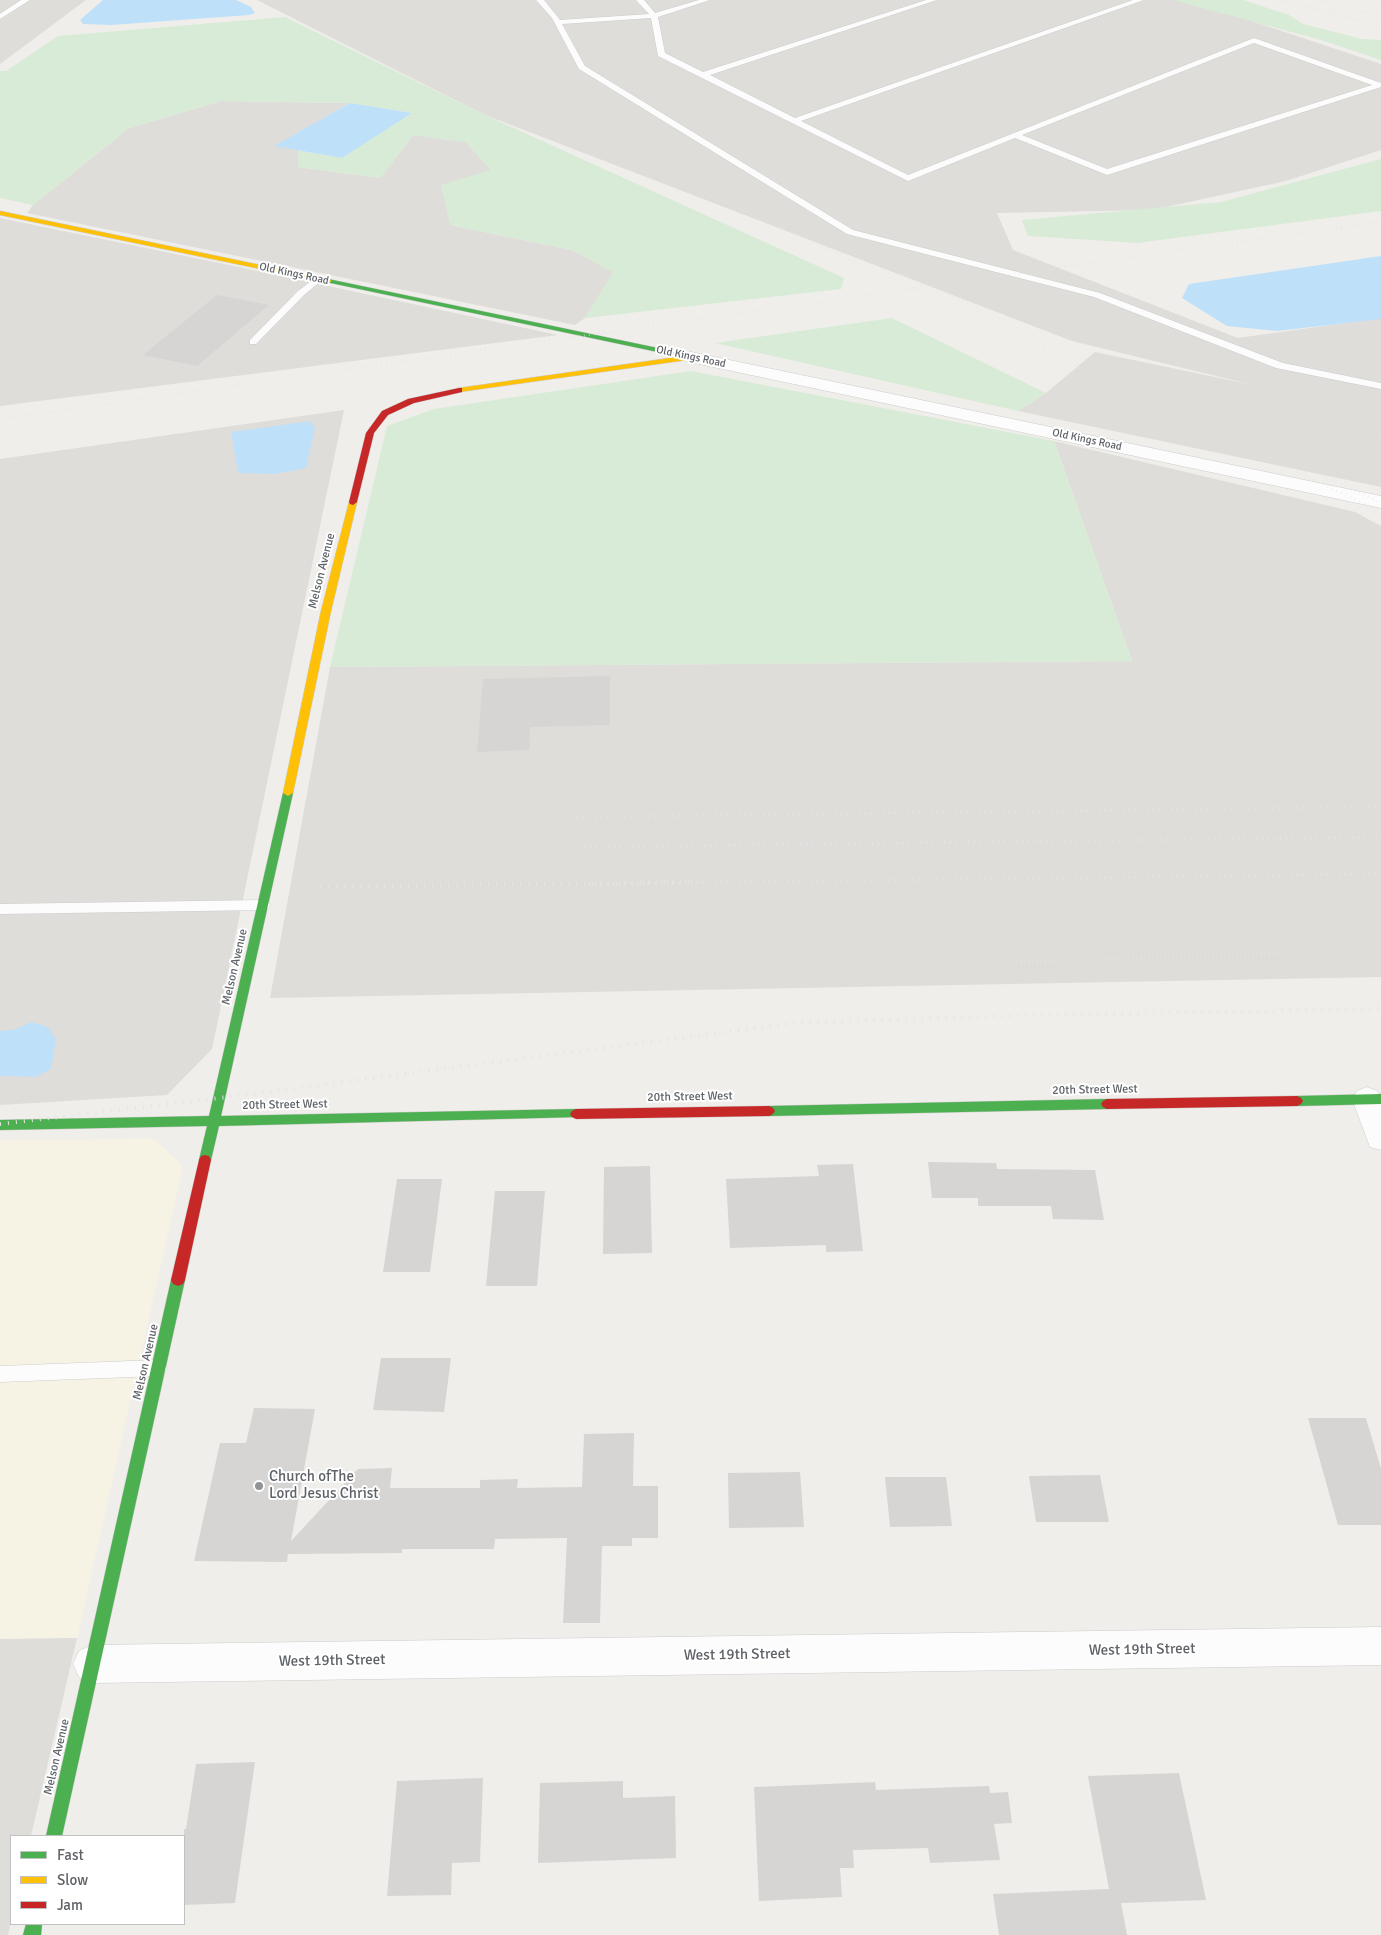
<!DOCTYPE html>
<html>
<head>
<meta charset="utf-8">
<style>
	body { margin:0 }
	#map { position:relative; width:1381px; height:1935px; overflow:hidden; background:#efeeea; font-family:Signika,sans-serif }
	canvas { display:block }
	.legend { position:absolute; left:10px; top:1835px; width:175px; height:90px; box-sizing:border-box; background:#fff; border:1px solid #bfc1c3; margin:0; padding:6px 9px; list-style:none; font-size:15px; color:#5f6368 }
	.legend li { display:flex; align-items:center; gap:10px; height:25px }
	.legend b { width:25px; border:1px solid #bfc1c3 }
</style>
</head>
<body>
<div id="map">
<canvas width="1381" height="1935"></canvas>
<ul class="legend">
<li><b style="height:6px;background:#4caf50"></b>Fast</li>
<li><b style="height:6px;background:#ffc107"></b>Slow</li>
<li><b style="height:6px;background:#c62828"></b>Jam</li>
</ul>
</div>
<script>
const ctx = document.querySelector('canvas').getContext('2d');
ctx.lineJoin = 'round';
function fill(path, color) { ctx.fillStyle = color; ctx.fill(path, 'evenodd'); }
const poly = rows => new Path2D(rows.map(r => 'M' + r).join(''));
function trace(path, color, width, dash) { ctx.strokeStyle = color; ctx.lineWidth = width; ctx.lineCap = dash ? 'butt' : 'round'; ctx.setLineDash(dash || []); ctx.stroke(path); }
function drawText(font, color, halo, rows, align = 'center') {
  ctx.font = font + ' Signika,sans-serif'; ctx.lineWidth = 4; ctx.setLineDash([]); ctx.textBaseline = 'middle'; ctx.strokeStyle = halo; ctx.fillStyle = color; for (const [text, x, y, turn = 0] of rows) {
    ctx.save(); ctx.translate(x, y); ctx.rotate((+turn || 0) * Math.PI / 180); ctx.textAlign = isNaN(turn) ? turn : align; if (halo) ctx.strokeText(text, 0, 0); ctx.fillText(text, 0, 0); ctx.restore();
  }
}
fill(poly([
	[154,1139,183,1166,77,1638,0,1639,0,1140]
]), '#f7f3e4');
fill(poly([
	[0,0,86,0,0,64],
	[257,0,1181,0,1219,10,1381,64,1381,150,1286,181,1152,210,997,213,1013,250,1238,338,1381,318,1381,487,1018,411,1046,393,1095,352,1253,385,1072,341,485,115],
	[221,101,350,103,275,146,298,150,298,167,380,178,413,135,466,142,491,170,450,225,572,250,614,272,585,318,575,325,27,213,33,205,129,128],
	[0,218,239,267,558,335,0,406],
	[344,410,212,1049,167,1095,0,1105,0,459],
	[1054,441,1355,512,1381,526,1381,977,270,998,330,667,1132,661],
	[77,1638,31,1836,11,1836,11,1921,8,1935,0,1935,0,1639]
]), '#dfddda');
fill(poly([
	[1173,0,1243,0,1289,15,1303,24,1362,39,1381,40,1381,60,1321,40],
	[285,17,485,115,844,278,841,289,585,318,613,272,572,250,450,225,441,185,491,170,466,142,413,135,380,178,298,167,298,150,342,158,411,113,350,103,221,101,129,128,33,205,0,198,0,71,6,71,58,36],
	[1381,159,1381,211,1137,243,1028,236,1022,220,1221,202],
	[892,318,1046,393,1018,411,715,343],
	[691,371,1054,441,1132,661,330,667,387,426,434,409]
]), '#d8ebd6');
fill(poly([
	[103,0,236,0,251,7,255,13,249,15,111,25,83,24,80,20],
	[350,103,412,113,342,158,274,146],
	[1381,256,1381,319,1277,331,1227,326,1182,298,1189,284],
	[310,421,315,428,306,468,275,474,238,473,231,432],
	[32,1022,48,1027,56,1039,51,1069,36,1077,0,1076,0,1031,13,1030]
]), '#bfe0f9');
fill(poly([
	[217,295,269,305,197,366,143,355],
	[610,676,610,725,530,727,529,750,477,752,483,679],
	[928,1162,996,1163,997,1169,1095,1170,1104,1220,1053,1219,1051,1206,978,1206,978,1198,932,1198],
	[853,1164,863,1251,826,1252,826,1245,730,1248,726,1179,819,1176,817,1165],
	[650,1166,652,1253,603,1254,604,1167],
	[397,1179,442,1179,430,1272,383,1272],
	[495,1191,545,1191,537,1286,486,1286],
	[381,1358,451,1358,444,1412,373,1410],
	[254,1408,315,1409,291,1541,358,1469,392,1468,390,1488,480,1488,480,1480,518,1479,517,1488,582,1487,584,1434,634,1433,633,1486,658,1486,658,1538,632,1538,632,1546,602,1546,600,1623,563,1623,567,1538,495,1539,494,1549,402,1549,402,1553,288,1554,287,1562,194,1561,220,1443,246,1443],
	[1308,1418,1366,1418,1381,1469,1381,1525,1338,1525],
	[800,1472,804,1527,729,1528,728,1473],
	[1100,1475,1109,1522,1036,1522,1029,1476],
	[885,1477,946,1477,952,1526,890,1527],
	[255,1762,235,1903,184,1905,184,1829,186,1829,196,1764],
	[1179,1773,1206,1900,1121,1903,1127,1935,999,1935,993,1894,1109,1889,1088,1776],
	[483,1778,480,1862,452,1863,451,1895,387,1896,397,1781],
	[623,1781,623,1798,675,1796,676,1858,538,1863,540,1783],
	[875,1782,876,1790,989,1786,990,1793,1008,1792,1012,1823,994,1824,1000,1860,930,1863,928,1848,853,1850,854,1868,840,1868,842,1897,759,1901,754,1787]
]), '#d6d5d3');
const lane = poly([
	[21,0,30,0,0,19,0,14,21,0],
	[536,0,544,0,560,20,649,14,636,0,644,0,655,13,699,0,710,0,658,17,665,53,703,72,926,0,937,0,710,75,795,118,1133,0,1144,0,801,121,908,175,1254,38,1381,83,1381,87,1107,175,1015,138,908,181,658,56,651,18,562,24,585,66,853,230,1100,293,1283,363,1381,383,1381,389,1276,368,1094,297,847,234,579,69,552,18,536,0],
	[1254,43,1372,85,1107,169,1022,135,1254,43],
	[318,276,321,277,321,281,304,295,256,344,250,344,250,340,298,291,318,276],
	[263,900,268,901,270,905,268,909,263,910,0,914,0,904,263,900],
	[158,1360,164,1362,167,1368,164,1374,158,1376,0,1382,0,1366,158,1360]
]);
const street = poly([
	[691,352,1381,496,1381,508,685,361,682,357,685,353,691,352],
	[1367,1087,1377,1091,1381,1098,1381,1150,1370,1147,1352,1099,1357,1091,1367,1087],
	[1381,1627,1381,1665,92,1683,79,1677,73,1664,79,1651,92,1645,1381,1627]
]);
const fast = poly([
	[328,279,672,351,676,353,672,355,326,282,326,280,328,279],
	[288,790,293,793,221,1116,576,1109,580,1111,582,1114,580,1117,219,1126,211,1160,209,1164,205,1165,201,1164,199,1160,207,1126,0,1130,0,1120,209,1116,283,793,288,790],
	[1381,1094,1381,1104,1297,1106,1293,1104,1291,1101,1293,1098,1297,1096,1381,1094],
	[1107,1099,1111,1101,1113,1104,1111,1107,1107,1109,769,1116,765,1114,763,1111,765,1108,769,1106,1107,1099],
	[178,1274,183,1276,185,1280,62,1836,46,1836,171,1280,173,1276,178,1274],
	[26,1924,42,1924,41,1935,23,1935,26,1924]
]);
const slow = poly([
	[0,211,328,279,332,281,328,283,0,215,0,211],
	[691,355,695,357,694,359,459,392,455,390,459,388,691,355],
	[353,499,357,502,331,611,293,793,288,796,283,793,321,611,349,502,353,499]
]);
const jam = poly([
	[459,388,462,388,462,392,414,403,388,415,374,433,357,502,353,505,350,504,349,502,366,433,382,411,408,399,459,388],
	[1297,1096,1301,1098,1303,1101,1301,1104,1297,1106,1107,1109,1103,1107,1101,1104,1103,1101,1107,1099,1297,1096],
	[769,1106,773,1108,775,1111,773,1114,769,1116,576,1119,572,1117,570,1114,572,1111,576,1109,769,1106],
	[205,1155,209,1156,211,1160,185,1280,183,1284,178,1286,173,1284,171,1280,199,1160,201,1156,205,1155]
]);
trace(lane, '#cbcccc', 1);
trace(street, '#cbcccc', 1);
trace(fast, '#cacacb', 1);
trace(slow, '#cacacb', 1);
trace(jam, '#cacacb', 1);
fill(lane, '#fdfcfc');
fill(street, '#fdfcfc');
fill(fast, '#4caf50');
fill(slow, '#ffc107');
fill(jam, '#c62828');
trace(poly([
	[278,0,525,121,692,186,783,229],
	[1281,0,1381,26],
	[1320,0,1381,16],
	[1334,229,1381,222]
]), '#e4e4e4', 2, [0.5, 3]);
trace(poly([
	[781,227,1003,331,1381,512],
	[812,234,853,250,929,285,1381,503],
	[1151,385,1257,423,1381,462],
	[1266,400,1381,429],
	[1259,406,1381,439],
	[0,419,1343,227]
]), '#e4e4e4', 2.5, [0.5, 4.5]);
trace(poly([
	[577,817,1381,807],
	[584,847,1381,837],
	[589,884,1381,874]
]), '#e4e4e4', 3, [1, 5]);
trace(poly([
	[320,887,691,882],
	[1021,962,1381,950],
	[0,1124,219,1098,795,1023,1004,1016,1381,1009]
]), '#e4e4e4', 4, [1, 7]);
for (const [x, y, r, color] of [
	[259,1486,5,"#919496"]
]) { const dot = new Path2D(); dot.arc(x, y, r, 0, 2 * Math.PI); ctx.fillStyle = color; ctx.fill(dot); trace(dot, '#fff', 2); }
drawText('11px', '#5f6368', '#fff', [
	["Old Kings Road",294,274,12],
	["Old Kings Road",691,357,12],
	["Old Kings Road",1087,440,12]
]);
drawText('12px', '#5f6368', '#fff', [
	["Melson Avenue",322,571,-76],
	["Melson Avenue",235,967,-77],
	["20th Street West",1095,1090,-1],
	["20th Street West",690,1097,-1],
	["20th Street West",285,1105,-1],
	["Melson Avenue",146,1362,-77],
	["Melson Avenue",57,1757,-77]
]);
drawText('15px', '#5f6368', '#fff', [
	["Church ofThe",269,1477],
	["Lord Jesus Christ",269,1494]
], 'left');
drawText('15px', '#5f6368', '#fff', [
	["West 19th Street",1142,1650,-1],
	["West 19th Street",737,1655,-1],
	["West 19th Street",332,1661,-1]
]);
</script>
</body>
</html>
